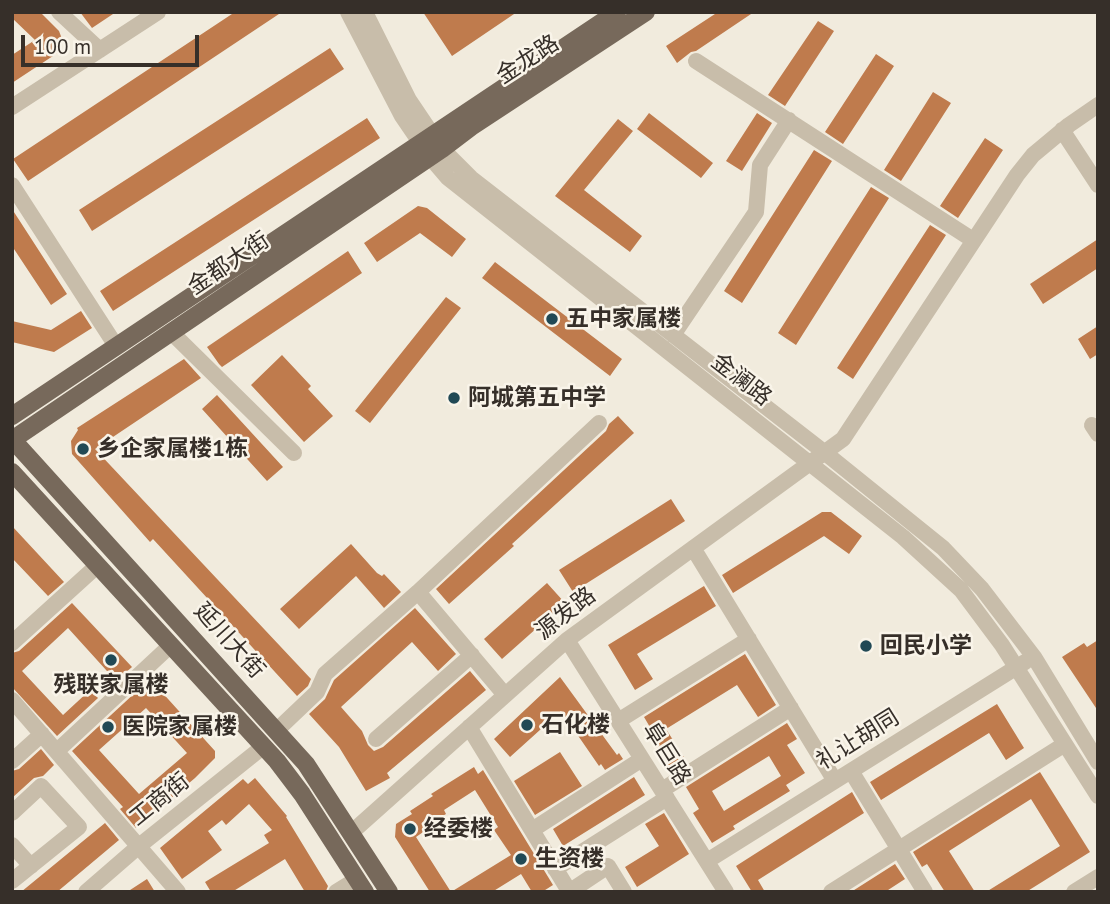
<!DOCTYPE html>
<html>
<head>
<meta charset="utf-8">
<style>
	body { margin:0 }
	#map { position:relative; width:1110px; height:904px; overflow:hidden; background:#f1ebdd; font-family:"PT Sans",sans-serif }
	canvas { display:block }
	.frame { position:absolute; inset:0; border:14px solid #362f29; pointer-events:none }
	.scale { position:absolute; left:21px; top:35px; width:178px; height:32px; box-sizing:border-box; border:4px solid #362f29; border-top:0; padding-left:9px; font-size:21px; line-height:24px; white-space:nowrap; color:#362f29; -webkit-text-stroke:5px #f9f4e9; paint-order:stroke }
</style>
</head>
<body>
<div id="map">
<canvas width="1110" height="904"></canvas>
<div class="frame"></div>
<div class="scale">100 m</div>
</div>
<script>
const ctx = document.querySelector('canvas').getContext('2d');
ctx.lineJoin = 'round';
function fill(path, color) { ctx.fillStyle = color; ctx.fill(path, 'evenodd'); }
const poly = rows => new Path2D(rows.map(r => 'M' + r).join(''));
function trace(path, color, width, dash) { ctx.strokeStyle = color; ctx.lineWidth = width; ctx.lineCap = dash ? 'butt' : 'round'; ctx.setLineDash(dash || []); ctx.stroke(path); }
function drawText(font, color, halo, rows, align = 'center') {
  ctx.font = font + ' "PT Sans","Noto Sans SC",sans-serif'; ctx.lineWidth = 5; ctx.setLineDash([]); ctx.textBaseline = 'middle'; ctx.strokeStyle = halo; ctx.fillStyle = color; for (const [text, x, y, turn = 0] of rows) {
    ctx.save(); ctx.translate(x, y); ctx.rotate((+turn || 0) * Math.PI / 180); ctx.textAlign = isNaN(turn) ? turn : align; if (halo) ctx.strokeText(text, 0, 0); ctx.fillText(text, 0, 0); ctx.restore();
  }
}
fill(poly([
	[12,12,40,12,59,31,62,39,59,52,12,83,12,55,35,40,12,18],
	[80,12,116,12,92,28],
	[235,12,282,12,28,181,13,159],
	[423,12,517,12,452,56],
	[718,12,754,12,696,51,691,52,677,63,666,46],
	[818,21,834,31,785,106,768,95],
	[330,48,344,69,92,231,79,210],
	[876,54,894,66,843,144,825,132],
	[933,92,951,103,901,181,884,170],
	[649,113,713,163,701,178,637,129],
	[757,113,772,123,742,171,726,161],
	[367,118,380,138,113,311,100,291],
	[618,119,633,131,584,190,642,236,630,252,555,196],
	[985,138,1003,150,958,218,940,206],
	[814,150,832,161,742,303,724,291],
	[871,187,889,198,796,345,778,333],
	[418,206,427,208,466,239,452,257,420,233,377,262,364,243],
	[12,209,67,294,51,305,12,246],
	[930,225,946,235,853,379,837,368],
	[1098,239,1098,268,1043,304,1030,284],
	[348,251,362,273,222,367,219,364,207,347],
	[495,262,622,359,610,376,482,278],
	[446,297,461,308,370,423,355,411],
	[81,311,92,328,54,352,12,342,12,321,51,330],
	[1098,326,1098,354,1090,359,1078,339],
	[282,355,311,386,308,389,333,416,304,442,251,385],
	[184,359,201,378,95,449,311,679,308,686,297,696,153,539,150,542,72,454,71,441,78,430,77,428],
	[217,395,283,467,267,481,202,409],
	[618,416,634,433,512,544,514,546,449,604,436,589,606,431,609,424],
	[671,499,685,521,573,592,559,570],
	[822,512,831,512,862,536,849,554,824,536,733,593,722,575],
	[12,526,64,582,48,596,12,558],
	[351,544,377,573,382,576,384,574,401,592,384,608,356,576,299,629,280,609],
	[547,583,565,603,502,659,484,639],
	[704,586,716,606,637,654,653,679,635,690,608,645],
	[72,603,132,667,116,681,68,628,22,671,63,715,90,690,98,698,57,736,12,687,12,653,19,651],
	[415,608,456,654,438,671,412,642,341,707,362,731,368,745,374,751,383,747,470,671,486,690,387,773,390,778,366,791,339,747,309,714,325,699,334,680],
	[1098,640,1098,711,1062,657,1084,643,1087,647],
	[745,654,776,705,758,717,737,685,666,729,687,762,671,772,652,742,657,739,644,717],
	[560,677,617,755,619,753,623,759,605,770,601,764,599,766,561,711,510,757,494,739],
	[150,679,215,751,215,758,195,778,136,828,120,809,123,807,72,751],
	[146,708,187,753,139,794,99,750],
	[997,704,1024,748,1006,760,989,733,881,800,870,782],
	[787,723,797,739,787,745,805,773,786,785,790,791,733,826,735,829,712,843,693,813,699,809,686,787],
	[769,756,781,776,724,811,712,791],
	[41,749,54,765,43,776,34,778,12,798,12,771,19,769],
	[560,752,582,786,535,815,514,781],
	[474,767,478,774,483,770,553,885,542,892,532,892,521,874,492,892,430,892,395,837,396,824,412,814,410,811,433,796,431,794],
	[475,790,498,827,494,830,511,855,451,892,416,837,426,830,424,827,446,814,444,810],
	[1040,772,1090,852,1026,892,986,892,1060,846,1031,799,949,851,975,892,945,892,927,864,922,867,913,852],
	[634,777,645,795,563,846,553,829],
	[255,778,287,816,286,817,328,886,326,891,305,892,285,859,232,892,211,892,205,882,269,843,264,835,272,830,249,804,226,825,222,820,208,831,222,850,182,879,160,848,243,779,248,784],
	[852,792,864,813,758,880,765,892,752,892,736,866],
	[664,813,689,854,637,887,625,867,659,846,645,824],
	[105,823,119,840,57,892,21,892],
	[895,864,905,879,885,892,851,892],
	[147,879,155,892,127,892]
]), '#bf7b4d');
trace(poly([
	[59,12,100,50],
	[348,12,402,116,430,157,448,178,903,537,961,590,1002,645,1098,796],
	[365,12,409,100,442,149,471,178,824,452,943,548,982,589,1034,657,1098,762],
	[696,61,973,240],
	[12,107,158,12],
	[1062,130,1098,185],
	[12,185,116,346],
	[171,332,294,453],
	[673,335,756,212,760,165,789,120],
	[1092,425,1098,434],
	[693,548,835,781],
	[418,592,505,695],
	[567,640,726,892],
	[12,643,98,565],
	[12,700,178,892],
	[618,721,749,639],
	[469,727,569,891],
	[276,731,317,692,325,674,418,592,599,423],
	[376,739,472,655],
	[57,751,171,645],
	[12,761,42,734],
	[851,771,925,892],
	[662,790,791,708],
	[12,813,41,786,79,827,12,881],
	[532,830,642,759],
	[352,832,567,640,843,439,1017,175,1033,155,1069,125,1098,105],
	[12,845,31,866],
	[707,861,1025,662],
	[555,869,667,798],
	[86,892,139,846,264,746],
	[336,892,357,879],
	[569,892,608,866,624,892],
	[831,892,1065,744],
	[1074,892,1098,877]
]), '#c8bdaa', 16);
trace(poly([
	[12,416,617,12],
	[12,439,306,764,389,892],
	[12,440,442,149,471,127,646,12],
	[12,472,277,761,302,794,365,892]
]), '#77695b', 18);
for (const [x, y, r, color] of [
	[552,319,7,"#214955"],
	[454,398,7,"#214955"],
	[83,449,7,"#214955"],
	[866,646,7,"#214955"],
	[111,660,7,"#214955"],
	[527,725,7,"#214955"],
	[108,727,7,"#214955"],
	[410,829,7,"#214955"],
	[521,859,7,"#214955"]
]) { const dot = new Path2D(); dot.arc(x, y, r, 0, 2 * Math.PI); ctx.fillStyle = color; ctx.fill(dot); trace(dot, '#f9f4e9', 2.5); }
drawText('23px', '#362f29', '#f9f4e9', [
	["金龙路",528,60,-33],
	["金都大街",229,264,-34],
	["金澜路",741,380,38],
	["源发路",566,614,-38],
	["延川大街",229,641,48],
	["礼让胡同",858,740,-32],
	["阜巨路",666,754,58],
	["工商街",160,800,-39]
]);
drawText('bold 23px', '#362f29', '#f9f4e9', [
	["五中家属楼",566,319],
	["阿城第五中学",468,398],
	["乡企家属楼1栋",97,449],
	["回民小学",880,646],
	["残联家属楼",111,685,"center"],
	["石化楼",541,725],
	["医院家属楼",122,727],
	["经委楼",424,829],
	["生资楼",535,859]
], 'left');
</script>
</body>
</html>
